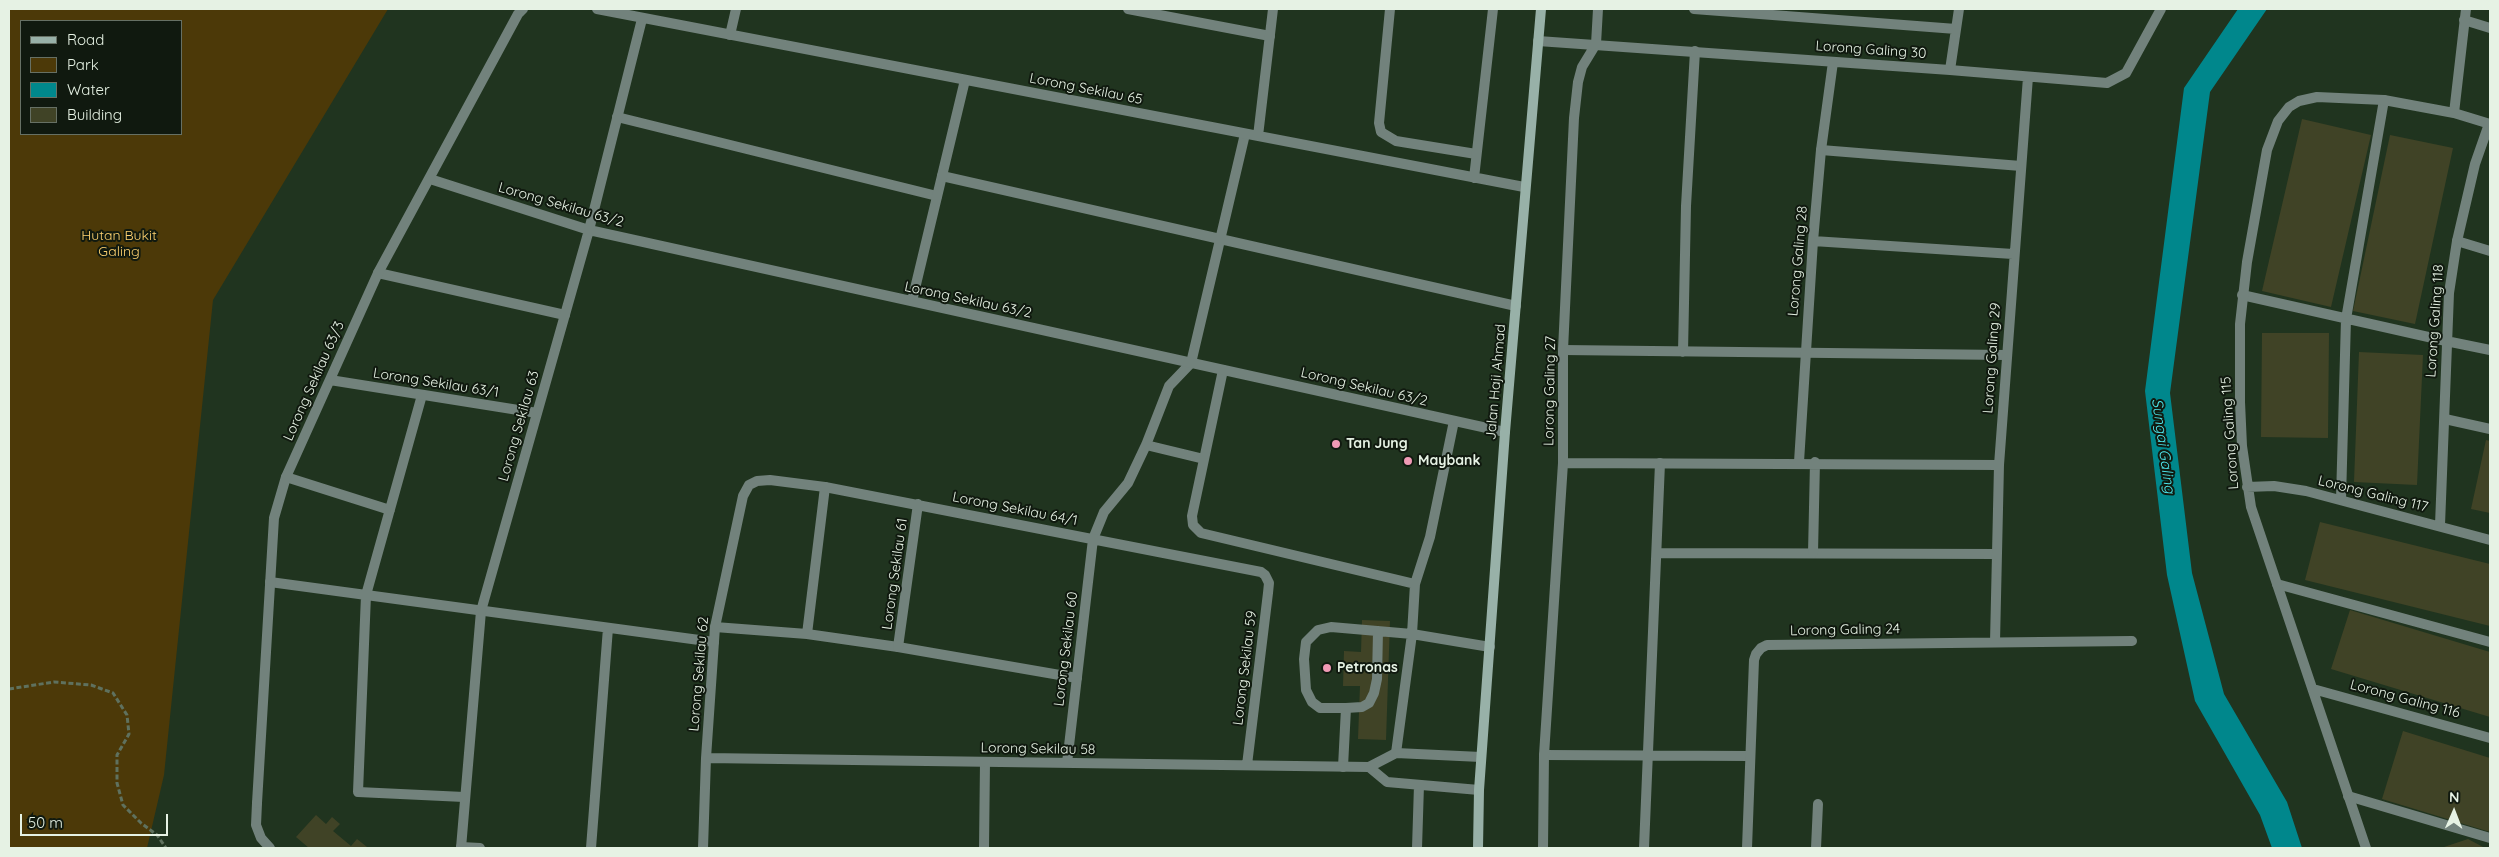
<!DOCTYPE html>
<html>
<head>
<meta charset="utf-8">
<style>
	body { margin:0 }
	#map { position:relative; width:2499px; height:857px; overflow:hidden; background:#20341f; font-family:Quicksand,sans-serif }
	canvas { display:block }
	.frame { position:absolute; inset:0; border:10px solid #e6f2e4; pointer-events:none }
	.legend { position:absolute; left:20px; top:20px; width:162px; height:115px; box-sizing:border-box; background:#10190f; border:1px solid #667064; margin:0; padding:6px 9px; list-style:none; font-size:15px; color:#e6f2e4 }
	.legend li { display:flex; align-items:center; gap:10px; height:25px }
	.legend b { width:25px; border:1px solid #667064 }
	.north { position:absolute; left:2429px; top:787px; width:50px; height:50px; -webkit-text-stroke:4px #10190f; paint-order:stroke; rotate:1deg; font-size:14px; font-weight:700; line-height:20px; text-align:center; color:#e6f2e4 }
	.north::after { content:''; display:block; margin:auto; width:18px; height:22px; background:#e6f2e4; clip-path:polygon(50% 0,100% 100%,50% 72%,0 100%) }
	.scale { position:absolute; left:20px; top:814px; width:148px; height:22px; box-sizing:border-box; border:2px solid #e6f2e4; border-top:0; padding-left:6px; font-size:15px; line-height:18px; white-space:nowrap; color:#e6f2e4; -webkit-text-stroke:4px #10190f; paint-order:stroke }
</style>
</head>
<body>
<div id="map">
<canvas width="2499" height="857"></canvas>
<div class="frame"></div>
<ul class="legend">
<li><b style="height:6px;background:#98b1a8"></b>Road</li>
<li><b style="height:14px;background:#4c3908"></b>Park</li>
<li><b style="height:14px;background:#00878c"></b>Water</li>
<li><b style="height:14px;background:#404326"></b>Building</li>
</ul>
<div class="north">N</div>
<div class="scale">50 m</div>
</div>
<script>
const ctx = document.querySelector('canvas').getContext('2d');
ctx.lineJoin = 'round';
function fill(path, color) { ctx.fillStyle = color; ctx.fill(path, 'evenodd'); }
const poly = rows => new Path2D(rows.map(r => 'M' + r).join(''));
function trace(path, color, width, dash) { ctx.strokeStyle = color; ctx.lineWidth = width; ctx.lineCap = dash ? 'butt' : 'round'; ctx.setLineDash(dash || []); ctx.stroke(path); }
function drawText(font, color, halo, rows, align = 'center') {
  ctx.font = font + ' Quicksand,sans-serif'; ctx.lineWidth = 4; ctx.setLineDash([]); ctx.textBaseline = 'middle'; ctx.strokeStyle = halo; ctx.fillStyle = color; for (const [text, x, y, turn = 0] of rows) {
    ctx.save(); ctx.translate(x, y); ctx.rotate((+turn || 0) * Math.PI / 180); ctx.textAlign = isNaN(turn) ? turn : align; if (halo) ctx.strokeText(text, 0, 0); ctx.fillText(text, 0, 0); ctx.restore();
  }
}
fill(poly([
	[9,9,388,9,213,300,164,775,147,848,9,848],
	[21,21,181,21,181,134,21,134]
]), '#4c3908');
fill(poly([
	[2238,9,2267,9,2210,92,2170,393,2192,573,2224,694,2287,802,2302,848,2272,848,2260,815,2195,701,2167,575,2145,391,2184,88]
]), '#00878c');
fill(poly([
	[2302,119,2371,135,2331,307,2262,291],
	[2390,135,2453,148,2415,324,2353,311],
	[2262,333,2329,333,2328,438,2261,437],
	[2359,352,2423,355,2417,485,2354,482],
	[2486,440,2490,441,2490,513,2471,509],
	[2320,522,2490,564,2490,626,2305,580],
	[2350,610,2490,652,2490,717,2331,669],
	[1362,620,1390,621,1386,740,1358,739,1360,686,1343,686,1344,651,1361,652],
	[2403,731,2490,758,2490,832,2382,799],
	[316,815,326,824,332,817,340,824,333,831,351,846,357,839,367,847,309,848,296,837],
	[2468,839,2485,848,2441,848]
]), '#404326');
trace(poly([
	[9,689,54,682,91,685,113,693,127,715,129,734,117,755,117,783,123,805,141,823,157,835,166,848]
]), '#5f715e', 3, [5, 2.5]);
trace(poly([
	[1128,9,1270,36],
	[1390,9,1379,123,1381,132,1396,141,1476,154],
	[2464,20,2490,28],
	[730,35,736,9],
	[617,117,937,196],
	[1821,150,2021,166],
	[942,176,1516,306],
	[2457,241,2490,251],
	[378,273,565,315],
	[2242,295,2446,341],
	[1563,350,2006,355],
	[1683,352,1686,206,1695,51],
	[1223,370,1192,516,1193,525,1201,533,1415,584,1430,537,1454,421],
	[422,395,366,595,358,792,464,797],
	[2445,419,2490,429],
	[1146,445,1204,459],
	[286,477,390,510],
	[2341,499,2346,319,2384,100],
	[1093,539,1104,512,1128,483,1146,445,1169,386,1191,363,1245,134],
	[1657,553,1996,554],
	[270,582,714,642],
	[2277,584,2490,642],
	[715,627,807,634,898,647,1077,678],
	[807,634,825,487],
	[1346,708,1362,707,1369,703,1374,693,1377,679,1378,631],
	[1396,753,1412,634,1490,647],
	[1544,755,1750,756],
	[1343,767,1346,708,1320,708,1312,702,1306,690,1304,659,1306,642,1318,630,1331,627,1412,634,1415,584],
	[2348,796,2490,838],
	[257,803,256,825,261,838,270,848],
	[461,847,480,848],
	[591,848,608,628],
	[984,848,985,762],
	[1644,848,1660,463]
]), '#72827c', 10);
trace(poly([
	[597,9,1524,187],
	[1694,9,1956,29],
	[1538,41,1950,70,2107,83,2126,73,2161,9],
	[1950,70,1959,9],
	[2454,113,2466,9],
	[1258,136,1273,9],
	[1474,178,1493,9],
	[430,179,589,230,1505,432],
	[1813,241,2013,254],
	[912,301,965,80],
	[2446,341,2490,350],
	[330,380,537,413],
	[1799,462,1813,241,1821,150,1833,62],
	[1563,463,1999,465],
	[2247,487,2274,486,2306,491,2490,540],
	[2440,525,2449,293,2457,241,2475,164,2489,124],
	[1813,553,1815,462],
	[1995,642,1999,465,2028,77],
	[898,647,918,504],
	[2313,689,2490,738],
	[706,758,1369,767,1396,753,1481,757],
	[1067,763,1093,539],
	[1369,767,1387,782,1479,790],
	[257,803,274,518,286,477,378,273,518,14,523,9],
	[461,848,481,611,589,230,642,19],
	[703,848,706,758,715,627,743,496,749,485,757,481,770,480,825,487,1261,572,1265,575,1269,583,1268,593,1247,765],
	[1417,848,1419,785],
	[1543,848,1544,755,1563,463,1563,350,1574,118,1578,82,1582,67,1596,44,1598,9],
	[1747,848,1754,660,1756,654,1761,648,1767,645,2132,641],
	[1816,848,1818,804],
	[2366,848,2251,507,2242,446,2240,402,2240,324,2247,262,2267,150,2278,121,2289,107,2299,101,2317,97,2384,100,2454,113,2490,124]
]), '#72827c', 10);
trace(poly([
	[1478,848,1479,790,1505,432,1541,9]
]), '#98b1a8', 10);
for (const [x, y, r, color] of [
	[1336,444,5,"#f09ab5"],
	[1408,461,5,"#f09ab5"],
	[1327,668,5,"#f09ab5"]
]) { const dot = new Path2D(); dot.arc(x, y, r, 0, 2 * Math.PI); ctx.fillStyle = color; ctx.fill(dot); trace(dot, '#10190f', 2); }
drawText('14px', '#e6f2e4', '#10190f', [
	["Lorong Galing 30",1871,50,4],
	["Lorong Sekilau 65",1086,89,11],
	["Lorong Sekilau 63/2",561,205,16],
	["Lorong Galing 28",1798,261,-85],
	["Lorong Sekilau 63/2",968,300,12],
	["Lorong Galing 118",2435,321,-86],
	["Lorong Galing 29",1992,358,-86],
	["Lorong Sekilau 63/3",314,381,-66],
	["Jalan Haji Ahmad",1496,382,-85],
	["Lorong Sekilau 63/1",436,383,9],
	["Lorong Sekilau 63/2",1364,387,13],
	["Lorong Galing 27",1550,391,-89],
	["Lorong Sekilau 63",519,426,-74],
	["Lorong Galing 115",2230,433,-94],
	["Lorong Galing 117",2373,494,14],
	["Lorong Sekilau 64/1",1015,509,11],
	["Lorong Sekilau 61",895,574,-82],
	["Lorong Galing 24",1845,630,-1],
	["Lorong Sekilau 60",1066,649,-83],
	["Lorong Sekilau 59",1245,668,-83],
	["Lorong Sekilau 62",699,674,-85],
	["Lorong Galing 116",2405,699,15],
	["Lorong Sekilau 58",1038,749,1]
]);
drawText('14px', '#fdd16f', '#10190f', [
	["Hutan Bukit",119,236],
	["Galing",119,252]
]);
drawText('bold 14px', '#e6f2e4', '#10190f', [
	["Tan Jung",1346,444],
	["Maybank",1418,461],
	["Petronas",1337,668]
], 'left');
drawText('italic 15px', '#4fe9ef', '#10190f', [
	["Sungai Galing",2163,446,82]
]);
</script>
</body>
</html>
